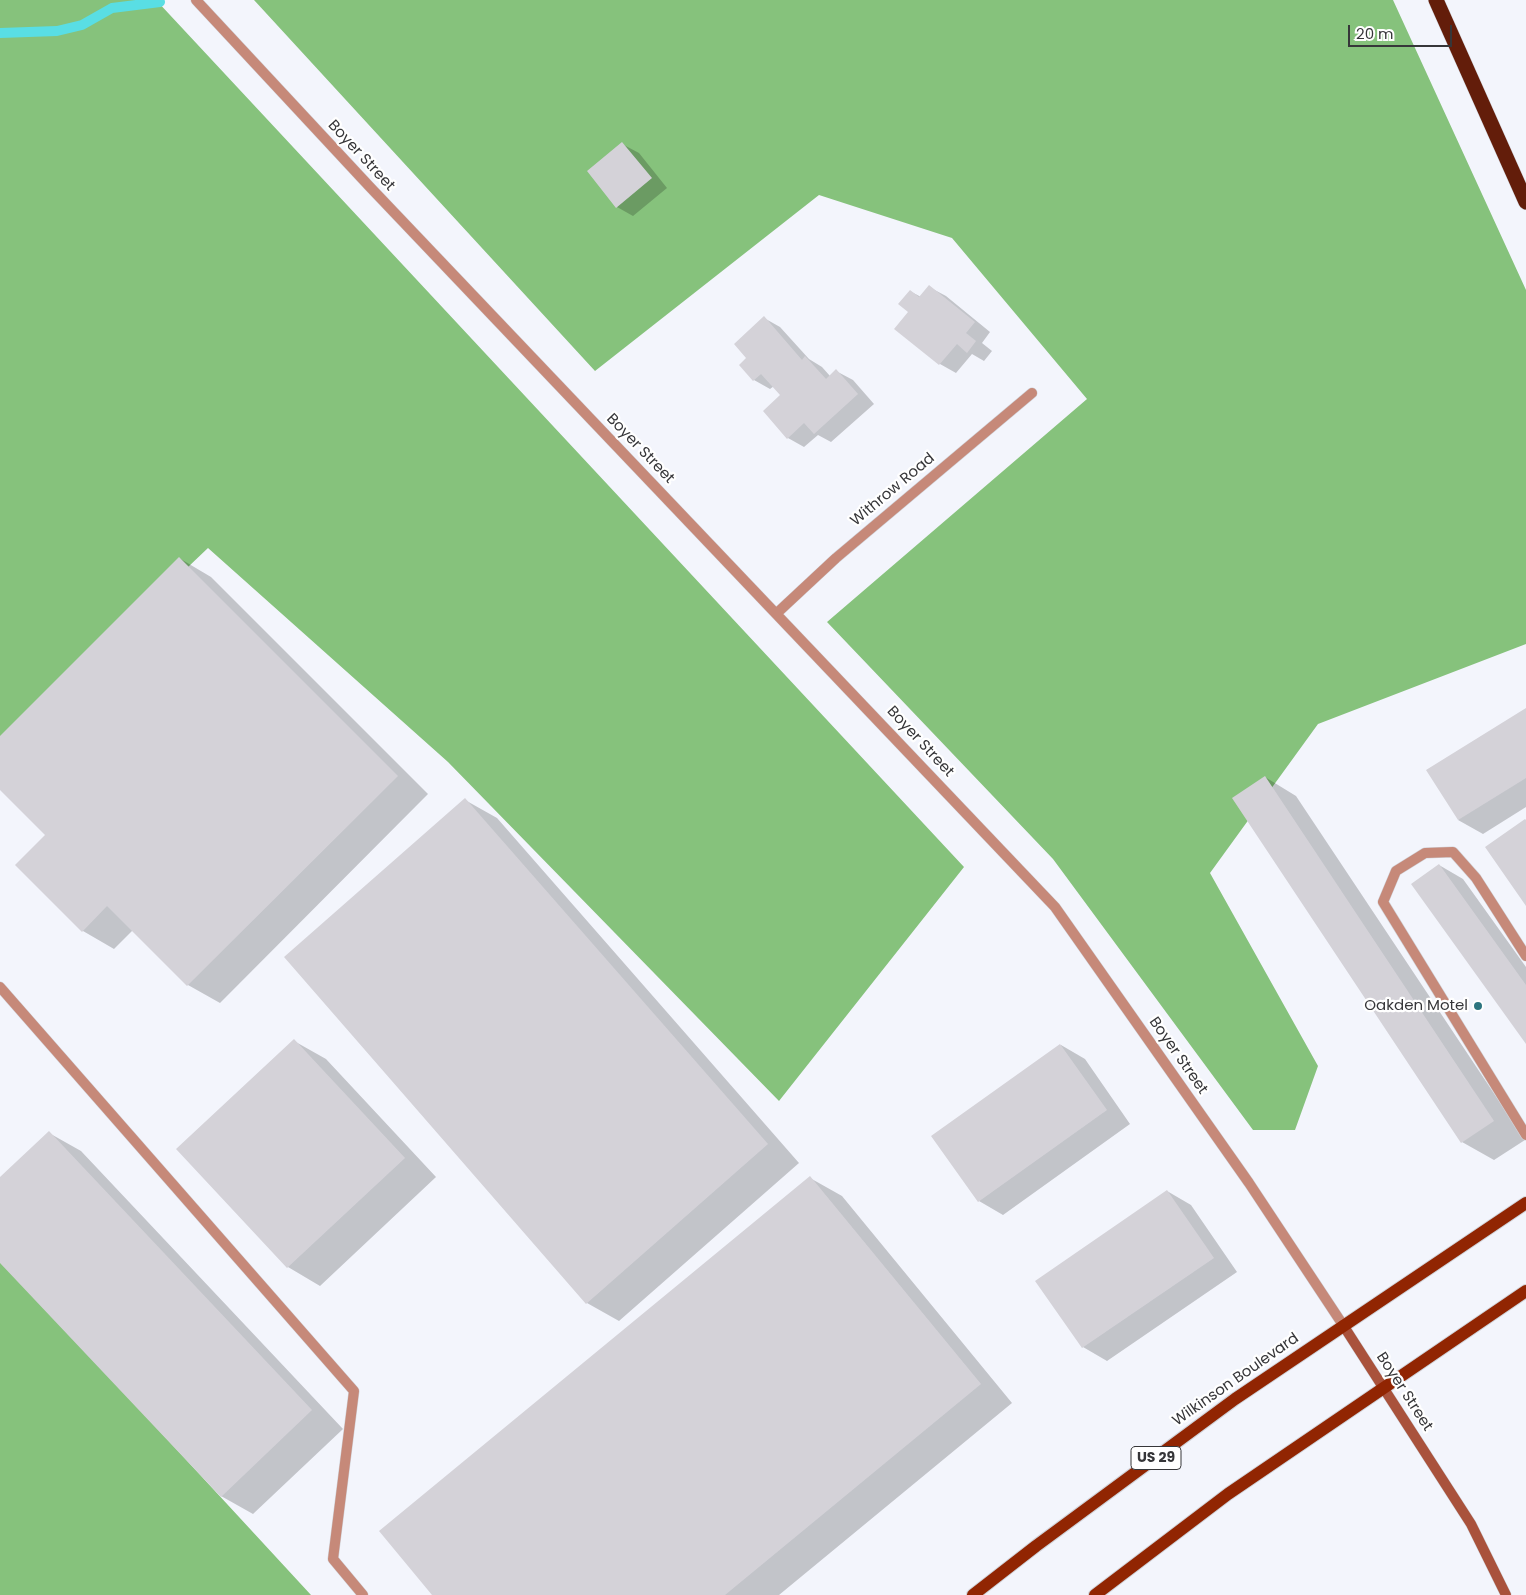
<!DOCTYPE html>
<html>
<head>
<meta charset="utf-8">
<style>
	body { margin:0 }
	#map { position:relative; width:1526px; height:1595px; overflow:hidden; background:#f3f5fc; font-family:Poppins,sans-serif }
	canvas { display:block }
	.scale { position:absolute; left:1348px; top:25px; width:104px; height:22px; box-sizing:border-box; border:2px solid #363639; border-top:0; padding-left:6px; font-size:15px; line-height:18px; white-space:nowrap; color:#363639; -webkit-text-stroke:4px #fff; paint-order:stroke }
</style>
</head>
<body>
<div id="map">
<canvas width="1526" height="1595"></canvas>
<div class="scale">20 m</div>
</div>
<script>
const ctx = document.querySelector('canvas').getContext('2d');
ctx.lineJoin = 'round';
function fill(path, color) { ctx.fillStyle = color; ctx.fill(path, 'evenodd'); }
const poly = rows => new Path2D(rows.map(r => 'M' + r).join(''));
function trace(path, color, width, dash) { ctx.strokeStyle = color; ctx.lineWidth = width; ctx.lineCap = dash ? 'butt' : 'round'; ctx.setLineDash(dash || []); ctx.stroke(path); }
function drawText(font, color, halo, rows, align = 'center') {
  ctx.font = font + ' Poppins,sans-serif'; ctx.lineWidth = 4.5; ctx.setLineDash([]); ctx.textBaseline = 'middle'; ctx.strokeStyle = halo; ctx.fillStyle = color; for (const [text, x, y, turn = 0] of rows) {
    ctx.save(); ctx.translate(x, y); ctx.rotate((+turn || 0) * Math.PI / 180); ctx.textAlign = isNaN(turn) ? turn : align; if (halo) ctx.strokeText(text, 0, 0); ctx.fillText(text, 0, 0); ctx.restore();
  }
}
fill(poly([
	[0,0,156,0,964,867,779,1101,448,762,208,548,0,746],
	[254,0,1393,0,1526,290,1526,644,1318,724,1210,873,1318,1066,1295,1130,1253,1130,1053,859,827,622,1087,399,952,238,819,195,595,371],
	[0,1258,311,1595,0,1595]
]), '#86c27c');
fill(poly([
	[622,144,639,153,667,188,633,216,617,207],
	[929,287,946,296,990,332,982,343,992,351,984,361,972,354,956,373,940,364,896,329,909,312,910,291,921,297],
	[764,318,780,327,809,359,822,367,830,376,836,371,853,380,874,404,831,442,818,435,804,447,788,438,782,395,774,386,770,389,754,380,748,358],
	[179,558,211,577,428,794,220,1003,188,985,133,930,114,949,83,931,47,835,0,788,0,738],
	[1526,710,1526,807,1483,834,1458,820],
	[1265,777,1296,796,1525,1140,1494,1160,1462,1142],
	[465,800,497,818,799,1163,619,1321,587,1303],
	[1439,865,1463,879,1526,967,1526,1042],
	[294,1041,326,1059,436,1177,320,1286,288,1267,178,1149],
	[1061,1045,1085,1059,1130,1124,1003,1215,979,1201],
	[49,1133,81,1151,343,1429,253,1514,221,1496,0,1261,0,1178],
	[810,1178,842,1196,1012,1403,779,1595,433,1595],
	[1167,1191,1191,1205,1237,1272,1107,1361,1083,1347,1037,1281]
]), '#0003');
trace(poly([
	[0,33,57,31,82,25,112,8,160,2]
]), '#59dee4', 10);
fill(poly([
	[622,142,652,178,616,208,587,171],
	[929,285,975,322,966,333,976,341,967,353,957,344,939,365,894,329,908,312,898,304,910,290,919,297],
	[764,316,802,360,805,356,826,379,836,369,858,394,814,434,804,423,787,439,763,411,780,395,761,374,753,381,739,365,746,358,734,344],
	[179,557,398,776,187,986,107,906,82,932,15,865,45,835,0,790,0,736],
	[1526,708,1526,778,1458,820,1426,770],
	[1265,776,1494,1121,1461,1143,1232,798],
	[465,798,768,1144,586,1304,284,957],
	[1525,819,1526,820,1526,906,1485,847],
	[1439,864,1526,985,1526,1044,1411,884],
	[294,1039,405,1158,287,1268,176,1149],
	[1060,1044,1107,1110,978,1202,931,1136],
	[49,1131,312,1410,221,1497,0,1263,0,1177],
	[810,1176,981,1384,725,1595,432,1595,379,1531],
	[1167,1190,1214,1258,1082,1348,1035,1281]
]), '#d4d2d8');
const lane = poly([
	[1526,956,1476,878,1453,852,1425,853,1396,871,1383,902,1526,1135],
	[0,987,354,1391,333,1559,363,1595]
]);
const street = poly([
	[196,0,369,186,1055,907,1249,1183,1343,1325],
	[777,613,836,558,1032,393]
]);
const secondary = poly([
	[1343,1325,1471,1524,1506,1595]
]);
const primary = poly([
	[973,1595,1036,1546,1235,1399,1526,1203],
	[1095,1595,1228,1494,1526,1291]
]);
const highway = poly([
	[1436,0,1526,202]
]);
trace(lane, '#d1d3d9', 11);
trace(street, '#d1d3d9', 11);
trace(secondary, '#d1d3d9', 11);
trace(primary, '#d1d3d9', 14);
trace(highway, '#d1d3d9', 16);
trace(lane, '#c68979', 10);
trace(street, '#c68979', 10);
trace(secondary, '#a9523c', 10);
trace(primary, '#912502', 12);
trace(highway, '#631d0a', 15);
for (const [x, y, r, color] of [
	[1478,1006,5,"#2c747f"]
]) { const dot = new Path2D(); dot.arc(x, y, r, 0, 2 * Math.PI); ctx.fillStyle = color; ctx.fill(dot); trace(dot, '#fff', 2); }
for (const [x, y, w] of [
	[1156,1458,50]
]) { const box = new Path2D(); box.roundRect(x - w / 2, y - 11.5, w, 23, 4); ctx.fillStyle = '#fff'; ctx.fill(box); trace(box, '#363639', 1); }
drawText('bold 14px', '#363639', null, [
	["US 29",1156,1458]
]);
drawText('15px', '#363639', '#fff', [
	["Boyer Street",361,156,47],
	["Boyer Street",640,449,46],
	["Withrow Road",893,490,-40],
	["Boyer Street",920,742,47],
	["Boyer Street",1178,1056,55],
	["Wilkinson Boulevard",1236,1380,-35],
	["Boyer Street",1404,1392,57]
]);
drawText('15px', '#363639', '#fff', [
	["Oakden Motel",1468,1006]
], 'right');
</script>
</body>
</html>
